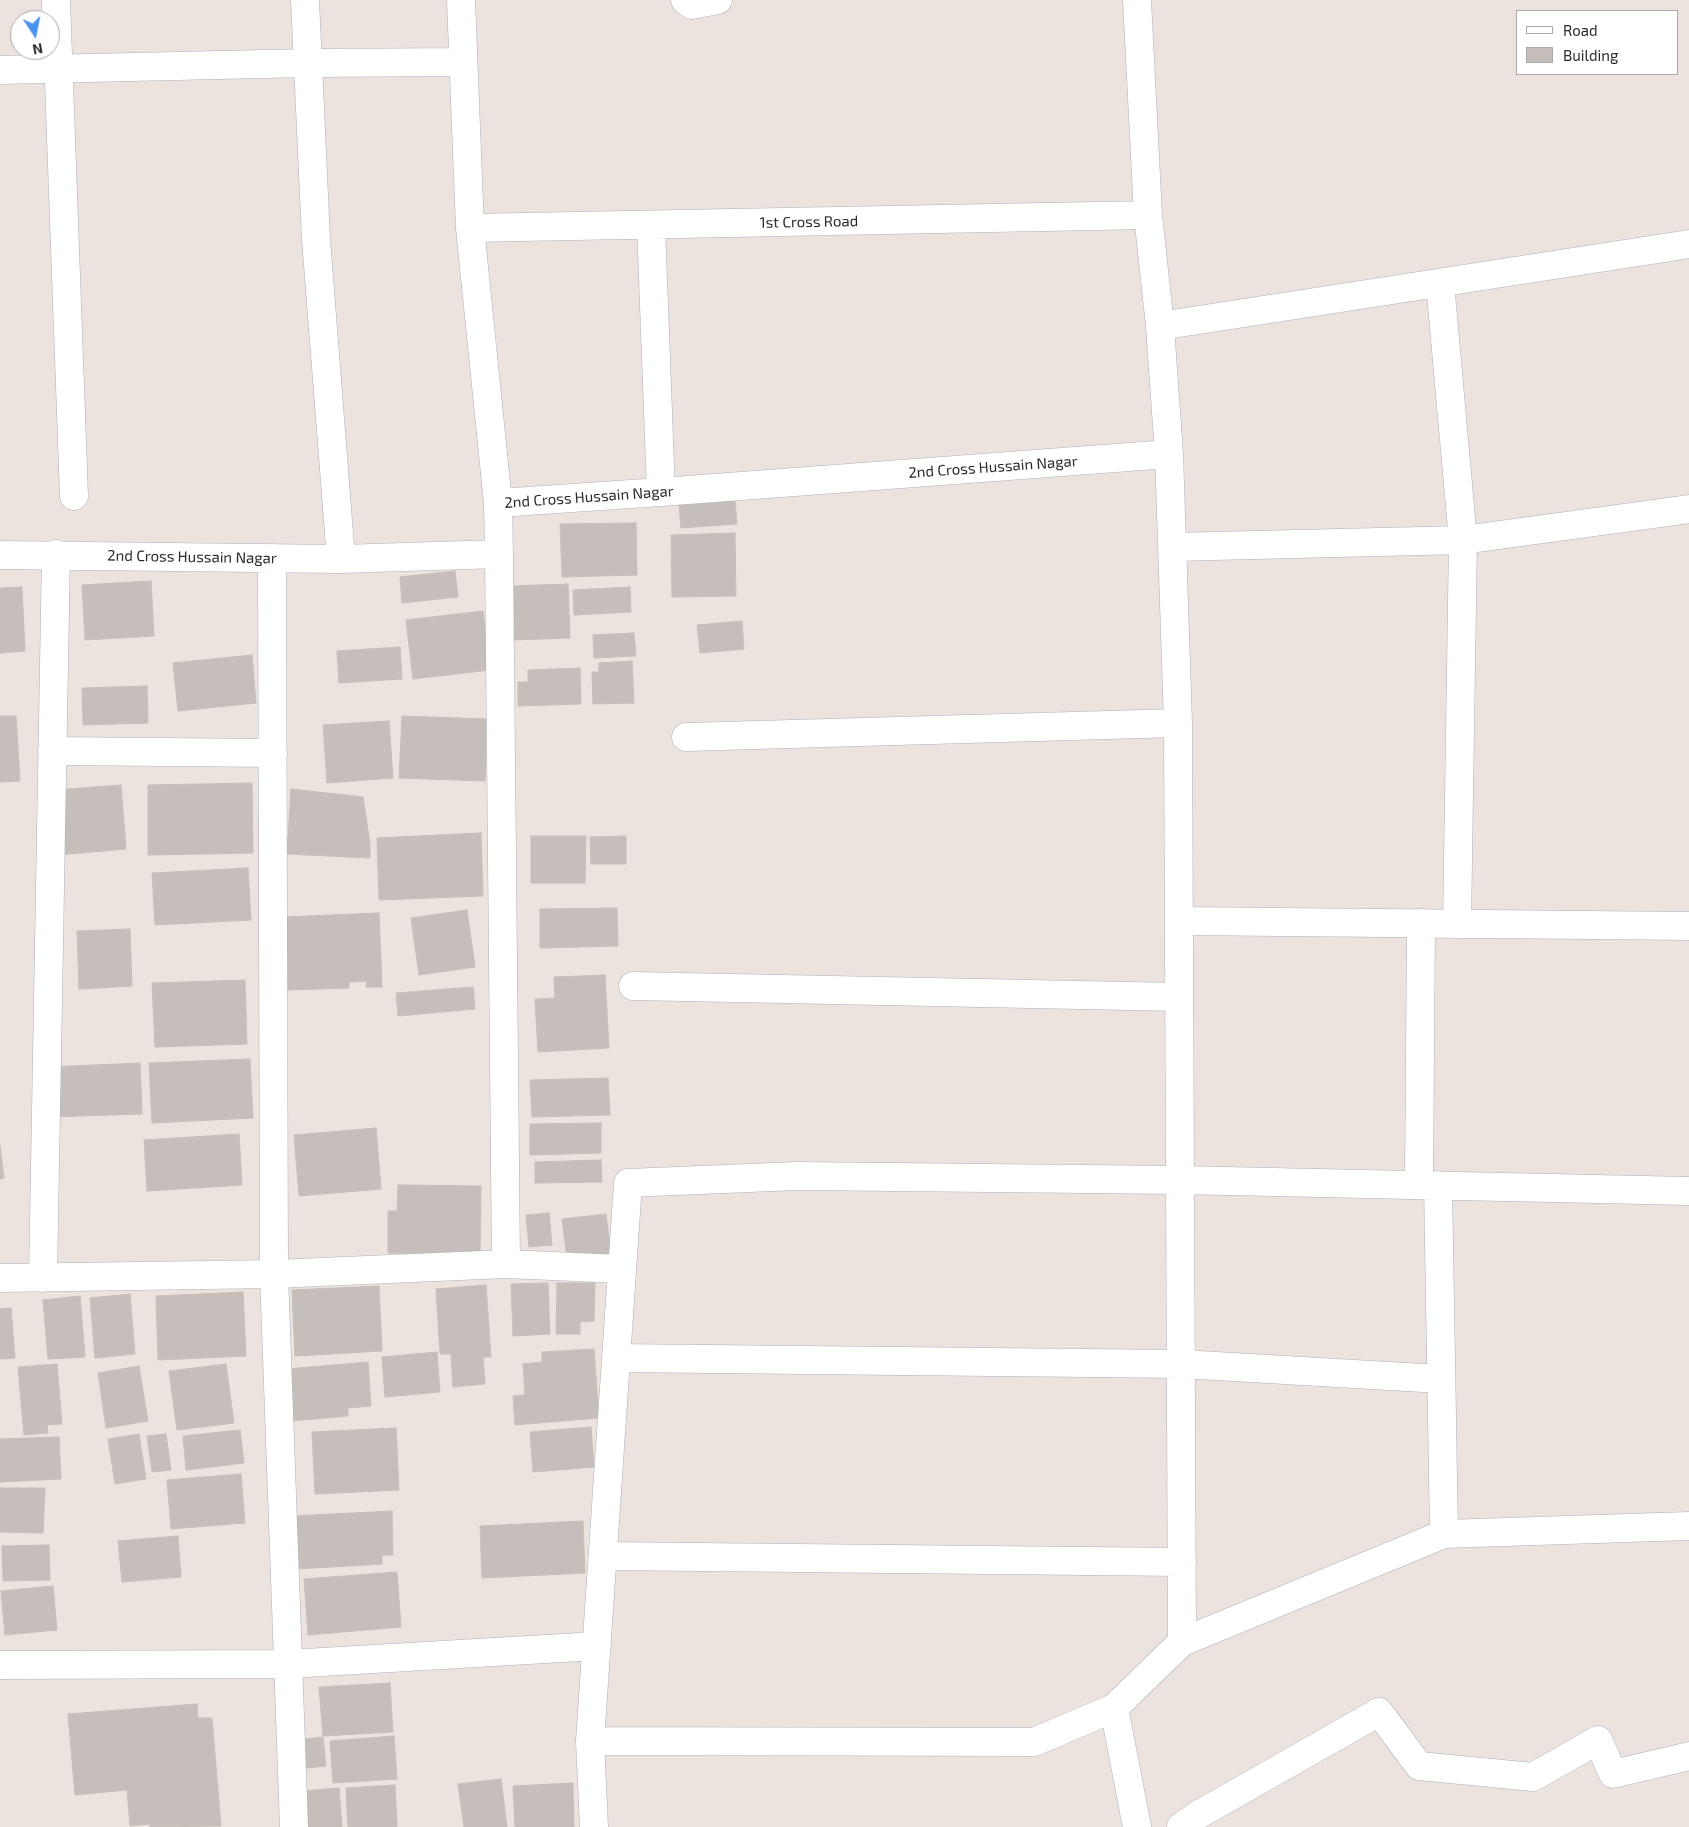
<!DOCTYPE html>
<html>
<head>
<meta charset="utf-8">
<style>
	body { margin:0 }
	#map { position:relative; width:1689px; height:1827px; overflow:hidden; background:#ece3df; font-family:"Exo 2",sans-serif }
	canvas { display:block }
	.legend { position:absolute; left:1516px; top:10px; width:162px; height:65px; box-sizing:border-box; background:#fff; border:1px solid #aaa; margin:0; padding:6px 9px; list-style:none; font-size:15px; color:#2b2b2b }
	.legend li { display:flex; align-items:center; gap:10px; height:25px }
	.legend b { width:25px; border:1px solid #aaa }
	.north { position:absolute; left:10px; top:10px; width:50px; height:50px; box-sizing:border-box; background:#fff; border:1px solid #aaa; border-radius:50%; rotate:169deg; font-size:14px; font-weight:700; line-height:20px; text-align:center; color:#2b2b2b }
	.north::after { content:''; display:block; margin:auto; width:18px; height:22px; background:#4892f0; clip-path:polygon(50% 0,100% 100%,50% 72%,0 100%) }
</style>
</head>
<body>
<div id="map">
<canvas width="1689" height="1827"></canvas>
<ul class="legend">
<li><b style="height:6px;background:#fff"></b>Road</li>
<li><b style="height:14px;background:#c5beba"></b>Building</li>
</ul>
<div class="north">N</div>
</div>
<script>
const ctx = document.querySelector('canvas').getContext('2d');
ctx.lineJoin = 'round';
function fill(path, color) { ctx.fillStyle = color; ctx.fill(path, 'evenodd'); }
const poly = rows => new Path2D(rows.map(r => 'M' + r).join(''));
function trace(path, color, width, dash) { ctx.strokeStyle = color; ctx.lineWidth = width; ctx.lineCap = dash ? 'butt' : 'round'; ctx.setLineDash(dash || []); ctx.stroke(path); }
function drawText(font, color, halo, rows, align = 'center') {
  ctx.font = font + ' "Exo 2",sans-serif'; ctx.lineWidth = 5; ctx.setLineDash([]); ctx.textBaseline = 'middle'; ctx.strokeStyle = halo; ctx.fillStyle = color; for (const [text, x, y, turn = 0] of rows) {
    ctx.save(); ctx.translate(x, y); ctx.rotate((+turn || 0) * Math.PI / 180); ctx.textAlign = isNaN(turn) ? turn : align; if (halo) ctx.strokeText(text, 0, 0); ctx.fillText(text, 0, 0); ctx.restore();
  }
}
const building = poly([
	[735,500,737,524,681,528,679,505,735,500],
	[636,523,637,575,562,577,560,524,636,523],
	[735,533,736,596,672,597,671,535,735,533],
	[455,571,458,597,402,603,400,577,455,571],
	[151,581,154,636,85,640,82,585,151,581],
	[568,584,570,638,512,640,510,586,568,584],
	[22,587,25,651,0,653,0,588,22,587],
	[630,587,631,612,574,615,573,590,630,587],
	[483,611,490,670,413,679,406,620,483,611],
	[742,621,744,649,700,653,697,625,742,621],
	[634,633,636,656,594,658,593,635,634,633],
	[400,647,402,679,339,683,337,651,400,647],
	[252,655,256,703,178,711,173,663,252,655],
	[632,661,634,703,593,704,592,672,599,672,599,663,632,661],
	[580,668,581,704,518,706,518,682,528,682,528,670,580,668],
	[147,686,148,723,83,725,82,688,147,686],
	[0,716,16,716,20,781,0,782,0,716],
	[402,716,487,719,485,781,399,778,402,716],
	[389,721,393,778,327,783,323,725,389,721],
	[252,783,253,853,148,855,148,785,252,783],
	[121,785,126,849,58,855,54,790,121,785],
	[291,789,363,797,370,844,370,858,287,854,291,789],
	[481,833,483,896,379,900,377,838,481,833],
	[531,836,586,836,585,883,531,883,531,836],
	[626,836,626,864,591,864,590,837,626,836],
	[248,868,251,920,155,925,152,873,248,868],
	[617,908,618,946,540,948,540,909,617,908],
	[467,910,475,967,419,975,411,918,467,910],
	[379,913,382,987,366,987,367,981,349,982,349,988,286,990,284,917,379,913],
	[130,929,132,986,79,989,77,931,130,929],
	[605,975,609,1048,538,1052,535,999,555,998,554,977,605,975],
	[245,980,247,1044,155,1047,152,983,245,980],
	[473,987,475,1009,398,1016,396,993,473,987],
	[250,1059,253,1118,152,1123,149,1063,250,1059],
	[140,1063,142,1114,49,1117,47,1067,140,1063],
	[608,1078,610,1115,532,1117,530,1080,608,1078],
	[601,1123,601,1153,530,1155,530,1124,601,1123],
	[376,1128,381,1189,299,1196,294,1135,376,1128],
	[239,1134,242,1185,147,1191,144,1140,239,1134],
	[0,1146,4,1178,0,1179,0,1146],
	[601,1160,602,1182,535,1183,535,1162,601,1160],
	[398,1185,481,1186,480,1254,388,1253,388,1211,397,1211,398,1185],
	[549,1213,552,1245,529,1247,526,1215,549,1213],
	[606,1214,611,1254,567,1259,562,1219,606,1214],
	[548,1283,550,1334,513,1336,511,1284,548,1283],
	[557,1283,595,1283,594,1321,580,1322,580,1334,556,1334,557,1283],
	[486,1285,491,1357,483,1357,485,1384,453,1387,451,1354,440,1354,436,1289,486,1285],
	[379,1286,382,1351,295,1356,292,1290,379,1286],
	[243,1292,246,1356,158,1360,156,1296,243,1292],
	[130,1294,135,1354,95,1358,90,1298,130,1294],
	[80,1296,85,1357,48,1359,43,1300,80,1296],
	[11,1308,15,1358,0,1359,0,1309,11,1308],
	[594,1349,599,1418,515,1425,513,1396,525,1395,523,1364,542,1362,542,1352,594,1349],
	[437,1352,440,1392,385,1397,382,1357,437,1352],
	[368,1362,371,1406,348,1408,348,1416,291,1421,287,1369,368,1362],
	[57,1364,62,1424,47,1425,48,1433,24,1435,18,1367,57,1364],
	[226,1364,234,1423,177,1430,169,1371,226,1364],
	[139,1366,148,1421,106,1428,98,1373,139,1366],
	[591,1427,594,1467,533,1472,530,1432,591,1427],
	[396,1428,399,1490,315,1494,312,1432,396,1428],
	[240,1430,244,1463,186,1470,183,1436,240,1430],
	[139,1434,146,1479,115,1484,108,1439,139,1434],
	[166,1434,171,1470,152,1472,147,1436,166,1434],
	[59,1437,61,1479,0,1482,0,1439,59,1437],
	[241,1474,245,1523,171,1529,167,1480,241,1474],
	[0,1488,45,1488,43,1533,0,1532,0,1488],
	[392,1511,393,1555,382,1555,382,1564,297,1569,294,1516,392,1511],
	[583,1521,585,1573,482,1578,480,1526,583,1521],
	[178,1536,181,1577,122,1582,118,1541,178,1536],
	[49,1545,50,1580,3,1581,2,1546,49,1545],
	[397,1572,401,1627,308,1635,304,1579,397,1572],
	[53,1586,57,1630,5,1635,1,1591,53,1586],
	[390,1683,393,1732,323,1736,319,1687,390,1683],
	[197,1704,198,1718,212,1718,221,1826,150,1827,150,1824,130,1826,127,1790,75,1795,68,1714,197,1704],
	[394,1736,397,1779,333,1783,330,1741,394,1736],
	[323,1737,326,1766,297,1769,294,1740,323,1737],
	[501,1779,507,1827,464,1827,458,1784,501,1779],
	[573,1783,574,1827,515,1827,513,1786,573,1783],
	[395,1785,397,1827,348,1827,346,1788,395,1785],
	[339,1788,342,1827,306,1827,303,1791,339,1788]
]);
fill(building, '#c5beba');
trace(building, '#c8beb8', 1);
const minor = poly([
	[56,0,74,496],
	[305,0,316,239,341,559],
	[461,0,470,228,498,503],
	[685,0,692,5,718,0],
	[1137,0,1148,215,1160,326,1169,454,1178,723,1182,1642],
	[0,70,308,63,463,62],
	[651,225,661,492],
	[470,228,1148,215],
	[1440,283,1463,540,1457,924],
	[1160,326,1689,244],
	[1172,547,1463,540,1689,509],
	[499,554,506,1264],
	[0,555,341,559,499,554,498,503,661,492,1169,454],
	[272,558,274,1274,294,1827],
	[686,737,1178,723],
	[52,751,273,753],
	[1179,921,1689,926],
	[633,986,1179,997],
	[1419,1185,1421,923],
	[1438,1185,1444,1534],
	[0,1278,274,1274,506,1264,622,1269],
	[43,1278,56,554],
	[616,1358,1181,1364,1441,1379],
	[603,1556,1182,1562],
	[0,1665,288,1664,597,1646],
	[1114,1708,1137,1827],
	[590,1741,1034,1742,1114,1708,1182,1642,1444,1534,1689,1526],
	[594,1827,590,1741,628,1183,797,1176,1180,1180,1689,1191],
	[1181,1827,1198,1815,1379,1712,1419,1766,1533,1777,1598,1740,1613,1774,1689,1756]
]);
trace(minor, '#abb1b7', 29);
trace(minor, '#fff', 28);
drawText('15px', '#2b2b2b', '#fff', [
	["1st Cross Road",809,222,-1],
	["2nd Cross Hussain Nagar",993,467,-4],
	["2nd Cross Hussain Nagar",589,497,-4],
	["2nd Cross Hussain Nagar",192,557,1]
]);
</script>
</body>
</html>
